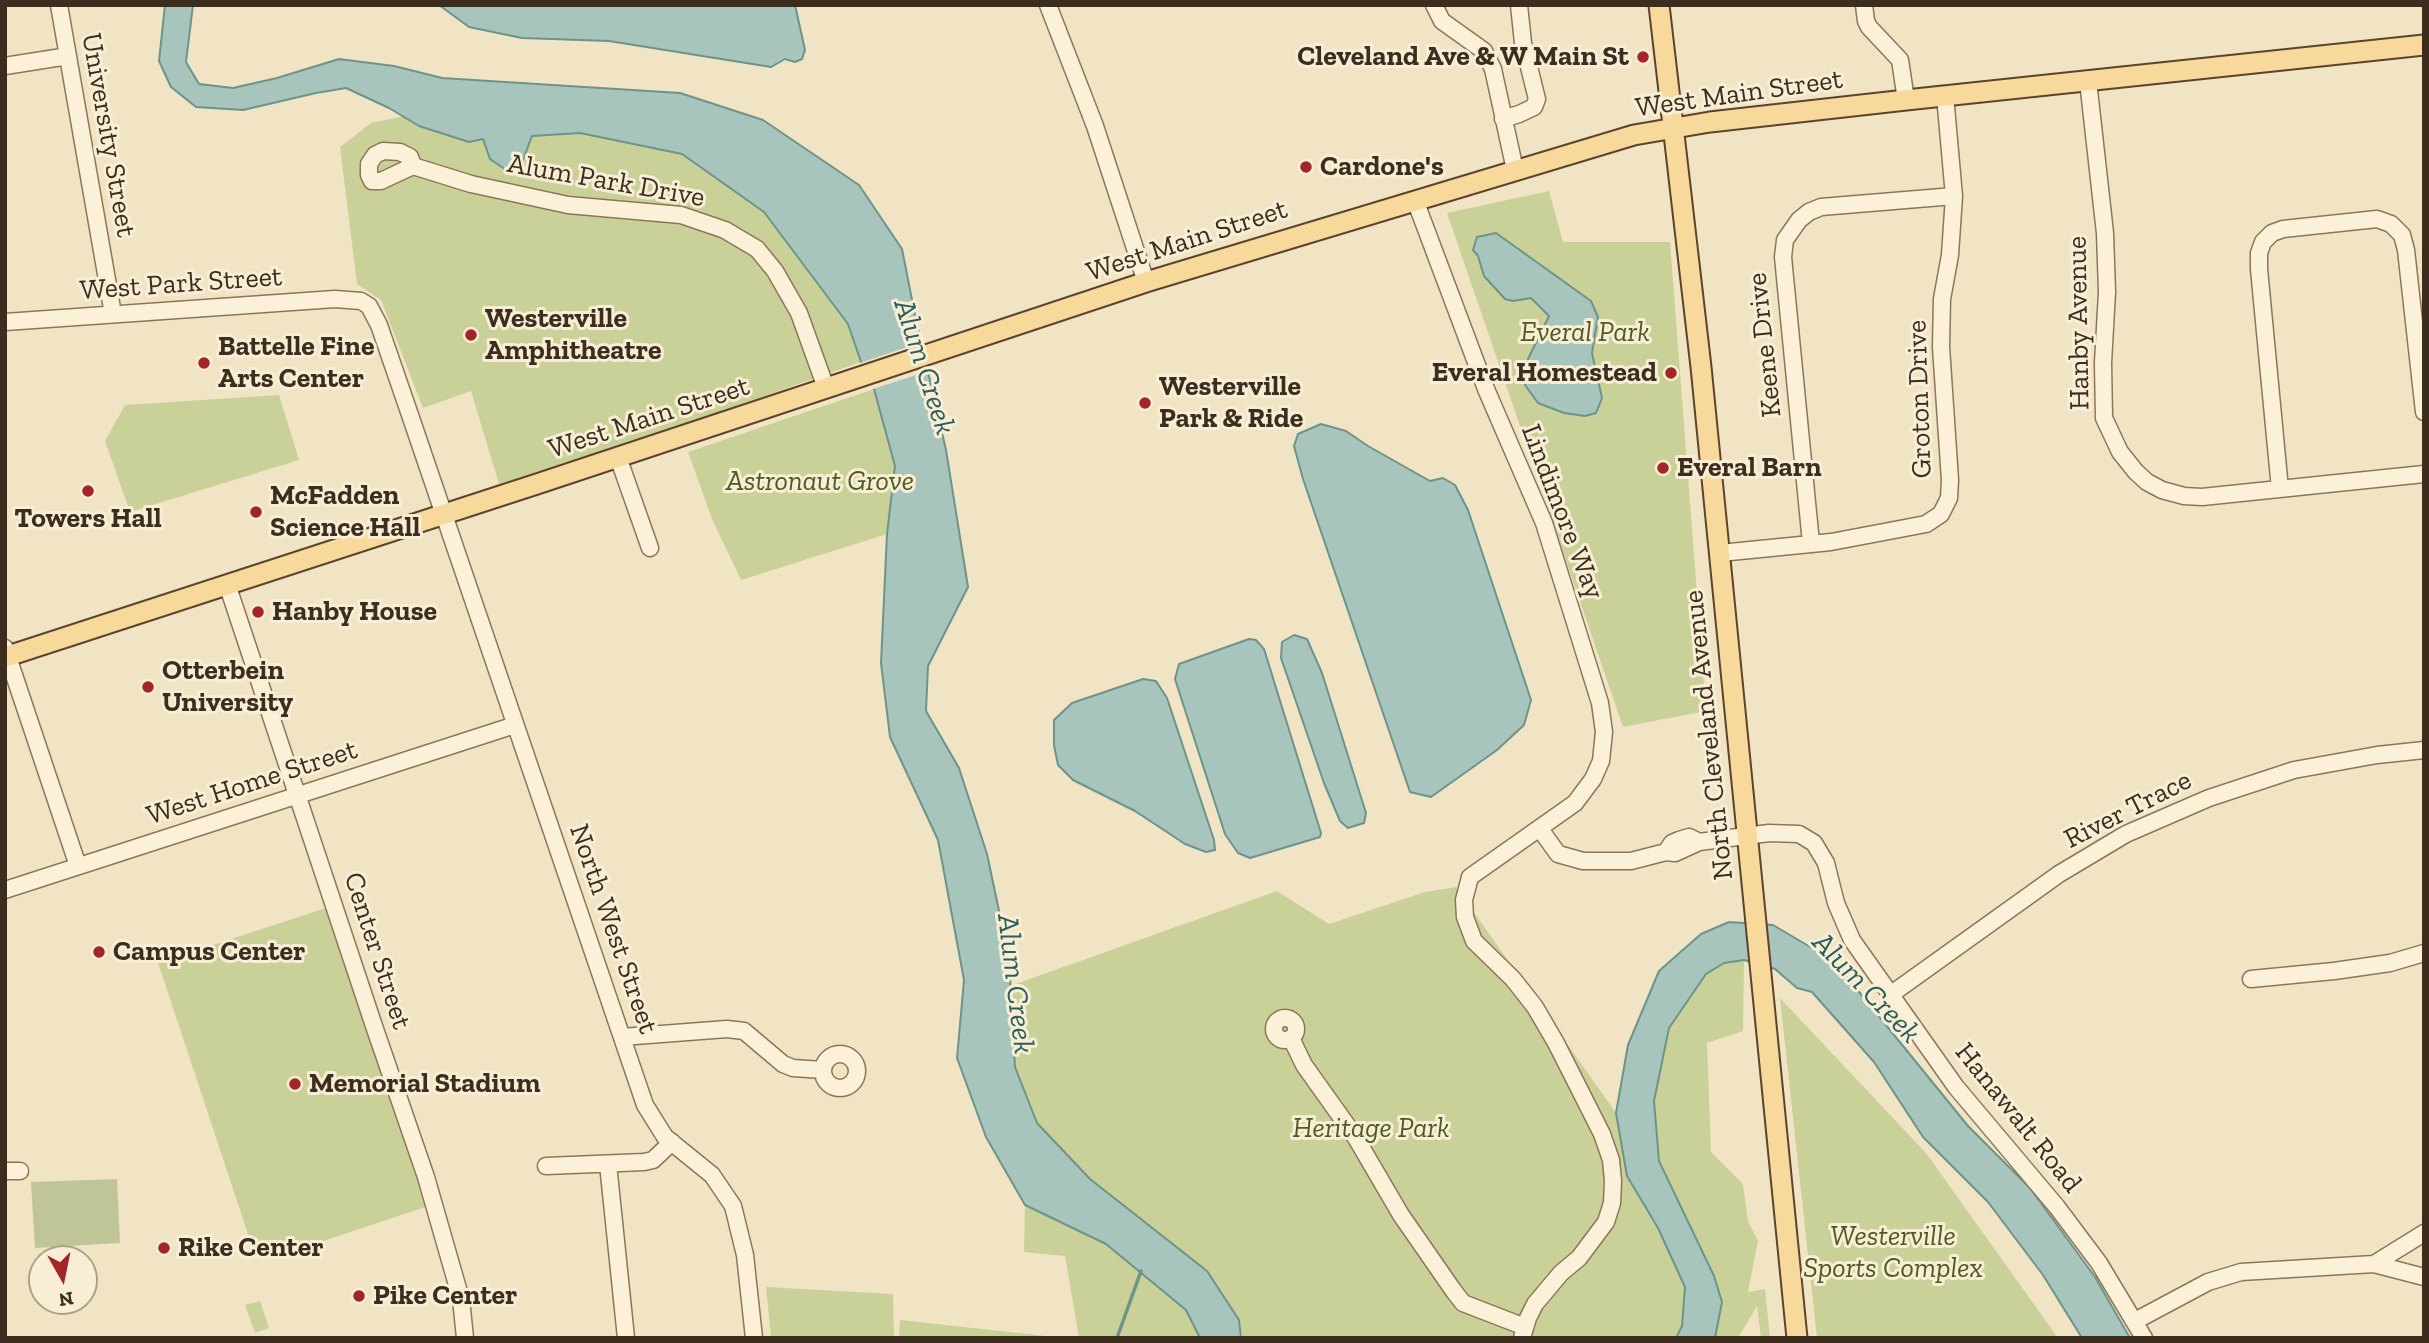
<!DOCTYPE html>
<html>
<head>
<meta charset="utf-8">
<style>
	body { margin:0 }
	#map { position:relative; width:2429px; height:1343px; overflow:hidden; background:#f1e4c5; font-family:"Zilla Slab",serif }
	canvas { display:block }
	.frame { position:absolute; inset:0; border:7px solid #3d2d1e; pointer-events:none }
	.north { position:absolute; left:28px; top:1245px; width:70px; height:70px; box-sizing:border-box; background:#f8eed5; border:2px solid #ada18c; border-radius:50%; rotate:171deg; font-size:19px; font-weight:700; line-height:28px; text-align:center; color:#3d2d1e }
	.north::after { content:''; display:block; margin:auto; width:24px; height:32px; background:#a22527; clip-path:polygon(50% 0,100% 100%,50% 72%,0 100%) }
</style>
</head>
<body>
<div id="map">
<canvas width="2429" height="1343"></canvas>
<div class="frame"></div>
<div class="north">N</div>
</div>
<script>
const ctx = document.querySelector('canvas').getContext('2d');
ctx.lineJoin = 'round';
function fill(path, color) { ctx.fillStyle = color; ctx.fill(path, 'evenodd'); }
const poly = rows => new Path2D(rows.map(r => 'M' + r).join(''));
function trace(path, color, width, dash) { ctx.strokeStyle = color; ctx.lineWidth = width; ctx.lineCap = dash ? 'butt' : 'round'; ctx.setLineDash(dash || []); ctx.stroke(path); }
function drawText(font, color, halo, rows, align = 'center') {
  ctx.font = font + ' "Zilla Slab",serif'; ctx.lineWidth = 6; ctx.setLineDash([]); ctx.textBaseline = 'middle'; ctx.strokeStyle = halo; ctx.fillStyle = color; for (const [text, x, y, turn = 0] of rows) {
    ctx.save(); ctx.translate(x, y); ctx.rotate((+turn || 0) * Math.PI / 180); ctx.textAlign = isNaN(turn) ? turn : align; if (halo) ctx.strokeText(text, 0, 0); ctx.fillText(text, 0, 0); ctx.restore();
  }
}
fill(poly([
	[456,105,520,167,531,136,580,133,682,154,764,212,848,324,861,362,679,426,499,484,471,391,423,408,381,300,357,284,340,147,371,123],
	[1549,191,1563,242,1670,242,1706,711,1623,727,1447,213],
	[874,389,895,466,887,534,741,580,712,519,688,452],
	[279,395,299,460,130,512,105,441,125,405],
	[1456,887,1616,1113,1627,1176,1658,1228,1685,1288,1682,1326,1676,1338,1241,1338,1239,1320,1207,1271,1090,1179,1037,1123,1015,1067,1010,986,1277,891,1329,924,1425,892],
	[332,906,431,1205,285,1254,250,1240,158,963],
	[1744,960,1743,1031,1707,1043,1711,1152,1743,1184,1748,1221,1758,1241,1748,1292,1765,1289,1770,1338,1761,1338,1757,1306,1738,1338,1715,1338,1722,1302,1714,1276,1659,1161,1654,1101,1669,1028,1706,974,1724,963],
	[1780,998,1926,1153,2058,1338,1817,1338],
	[1025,1205,1106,1243,1186,1310,1200,1338,1079,1338,1065,1256,1024,1252],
	[766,1287,893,1294,894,1338,771,1338],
	[260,1301,269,1328,255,1333,245,1305],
	[900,1320,1064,1338,899,1338]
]), '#cad198');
fill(poly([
	[117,1179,120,1243,35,1248,31,1182]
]), '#c0c597');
const water = poly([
	[165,5,193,5,186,62,199,84,233,88,277,78,339,59,394,66,442,78,680,93,763,120,859,185,902,249,916,320,946,450,968,587,928,666,926,711,959,768,987,854,1009,958,1015,1067,1037,1123,1090,1179,1207,1271,1239,1320,1241,1338,1200,1338,1186,1310,1106,1244,1025,1205,986,1137,957,1058,964,980,938,840,890,737,881,663,887,534,895,466,874,389,861,362,848,324,764,212,682,154,580,133,532,136,520,168,512,174,490,159,483,139,469,142,419,126,389,108,346,88,316,93,243,110,196,107,171,87,159,61,165,5],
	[439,5,795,5,805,50,802,59,795,62,785,59,771,67,609,41,522,38,469,27,439,5],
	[1496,233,1591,301,1598,317,1592,353,1602,398,1596,413,1585,416,1564,413,1538,403,1525,385,1528,359,1549,316,1531,298,1513,301,1505,299,1484,276,1478,256,1473,250,1477,237,1496,233],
	[1321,424,1346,431,1368,446,1430,481,1443,478,1455,485,1468,510,1531,700,1524,725,1497,750,1431,797,1410,792,1303,479,1294,446,1298,434,1321,424],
	[1294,635,1307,639,1322,673,1366,813,1364,823,1348,828,1340,821,1324,783,1281,658,1282,642,1294,635],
	[1249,639,1256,640,1264,649,1321,833,1320,837,1250,858,1238,853,1225,834,1175,679,1179,664,1249,639],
	[1143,679,1156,681,1167,698,1214,840,1215,850,1206,852,1185,844,1135,811,1073,780,1058,765,1054,745,1054,720,1072,703,1143,679],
	[1729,922,1773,925,1834,961,1968,1126,2030,1188,2095,1277,2130,1338,2082,1338,2043,1275,1988,1202,1923,1137,1874,1062,1812,992,1797,988,1775,969,1744,960,1724,963,1706,974,1669,1028,1654,1101,1659,1161,1714,1276,1722,1302,1715,1338,1676,1338,1682,1326,1685,1287,1658,1228,1627,1176,1616,1113,1628,1045,1659,971,1701,934,1729,922]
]);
fill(water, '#a7c5bc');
trace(water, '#6d948a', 2);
fill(poly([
	[925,341,931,370,870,390,857,364]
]), '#f1e4c5');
trace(poly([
	[1117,1338,1141,1271]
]), '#6d948a', 3.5);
const minor = poly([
	[59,5,113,314],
	[1048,5,1095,126,1146,282],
	[1434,5,1442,21,1484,51,1493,69,1515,170],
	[1864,5,1866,21,1869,27,1900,60,1906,100],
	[5,66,68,56],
	[2088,81,2105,233,2107,292,2103,363,2104,418,2120,452,2136,472,2147,482,2162,490,2184,496,2202,497,2424,474],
	[1503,119,1519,114,1534,107,1537,99,1523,43,1519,5],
	[413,166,381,181,372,181,369,175,369,164,375,155,383,151,400,152,410,157,413,166,471,184,568,205,681,215,725,230,757,249,775,271,799,313,826,388],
	[1415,200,1486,389,1544,523,1600,703,1604,732,1601,761,1593,779,1575,803,1470,877,1464,900,1465,917,1474,941,1513,979,1535,1007,1556,1043,1602,1134,1611,1160,1613,1181,1612,1203,1606,1222,1579,1258,1561,1273,1535,1304,1528,1318,1522,1338],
	[5,322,335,299,361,301,369,306,379,325,409,412,645,1105,665,1137,712,1175,733,1206,745,1255,754,1338],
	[618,457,650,548],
	[2280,489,2259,269,2259,253,2263,242,2272,233,2283,229,2377,219,2391,224,2402,235,2406,250,2424,412],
	[1811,543,1783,257,1785,240,1799,220,1809,212,1821,207,1954,196],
	[1720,553,1831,542,1926,524,1941,514,1949,498,1950,480,1941,347,1942,299,1950,255,1954,196,1945,96],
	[227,584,374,1026,426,1177,461,1299,465,1338],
	[5,648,78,866],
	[1540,829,1558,854,1583,861,1631,861,1666,852,1675,853,1699,842,1769,833,1799,834,1814,843,1826,863,1836,903,1852,940,1956,1087,2057,1207,2099,1263,2144,1338],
	[1666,852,1672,843,1679,840,1689,837,1699,842],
	[5,890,515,725],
	[2251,979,2334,971,2390,963,2424,953],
	[1890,995,2059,874,2126,834,2209,798,2294,770,2377,755,2424,750],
	'1274 1029a11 11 0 1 1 22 0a11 11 0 1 1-22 0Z',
	[622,1037,727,1029,744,1031,783,1064,793,1068,823,1070],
	[1291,1038,1304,1065,1356,1138,1401,1215,1453,1290,1463,1303,1525,1327],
	'823 1071a17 17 0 1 1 34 0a17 17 0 1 1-34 0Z',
	[608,1164,626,1338],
	[546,1166,644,1162,653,1160,672,1142],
	[5,1171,20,1171],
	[2374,1264,2424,1233],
	[2135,1321,2208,1282,2241,1272,2374,1264,2424,1277]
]);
const major = poly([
	[1659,5,1701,367,1797,1338],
	[5,657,540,483,1146,282,1634,135,1710,122,1906,100,2424,45]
]);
trace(minor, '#8e7559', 19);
trace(major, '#5c432e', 23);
trace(minor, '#fbf1d9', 16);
trace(major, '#f6d99b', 19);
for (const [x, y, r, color] of [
	[1643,57,7,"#a22527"],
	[1306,167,7,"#a22527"],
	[471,335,7,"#a22527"],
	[204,363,7,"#a22527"],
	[1671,373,7,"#a22527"],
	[1145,403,7,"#a22527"],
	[1663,468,7,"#a22527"],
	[88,491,7,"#a22527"],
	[256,512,7,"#a22527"],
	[258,612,7,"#a22527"],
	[148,687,7,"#a22527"],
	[99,952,7,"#a22527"],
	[295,1084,7,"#a22527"],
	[164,1248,7,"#a22527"],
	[359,1296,7,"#a22527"]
]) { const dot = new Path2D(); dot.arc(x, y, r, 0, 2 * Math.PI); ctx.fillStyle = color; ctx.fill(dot); trace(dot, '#f8eed5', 2.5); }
drawText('bold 28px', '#3d2d1e', '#f8eed5', [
	["Cleveland Ave & W Main St",1629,57,"right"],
	["Cardone's",1320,167],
	["Westerville",485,319],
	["Amphitheatre",485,351],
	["Battelle Fine",218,347],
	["Arts Center",218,379],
	["Everal Homestead",1657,373,"right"],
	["Westerville",1159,387],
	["Park & Ride",1159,419],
	["Everal Barn",1677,468],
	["McFadden",270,496],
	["Science Hall",270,528],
	["Towers Hall",88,519,"center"],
	["Hanby House",272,612],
	["Otterbein",162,671],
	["University",162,703],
	["Campus Center",113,952],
	["Memorial Stadium",309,1084],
	["Rike Center",178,1248],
	["Pike Center",373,1296]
], 'left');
drawText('28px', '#3d2d1e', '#f8eed5', [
	["West Main Street",1739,94,-8],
	["University Street",108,135,80],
	["Alum Park Drive",606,181,10],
	["West Main Street",1187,241,-18],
	["West Park Street",181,284,-4],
	["Hanby Avenue",2079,323,-91],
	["Keene Drive",1765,345,-96],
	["Groton Drive",1920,399,-92],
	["West Main Street",649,418,-18],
	["Lindimore Way",1562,512,69],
	["North Cleveland Avenue",1709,735,-96],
	["West Home Street",252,783,-18],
	["River Trace",2128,810,-27],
	["North West Street",613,929,71],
	["Center Street",377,951,72],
	["Hanawalt Road",2018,1118,51]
]);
drawText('italic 28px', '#4d5b23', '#f8eed5', [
	["Everal Park",1585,333],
	["Astronaut Grove",820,482],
	["Heritage Park",1371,1129],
	["Westerville",1893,1237],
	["Sports Complex",1893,1269]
]);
drawText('italic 30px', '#2d5e5a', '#f8eed5', [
	["Alum Creek",924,367,72],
	["Alum Creek",1015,984,83],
	["Alum Creek",1866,988,46]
]);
</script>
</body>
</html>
